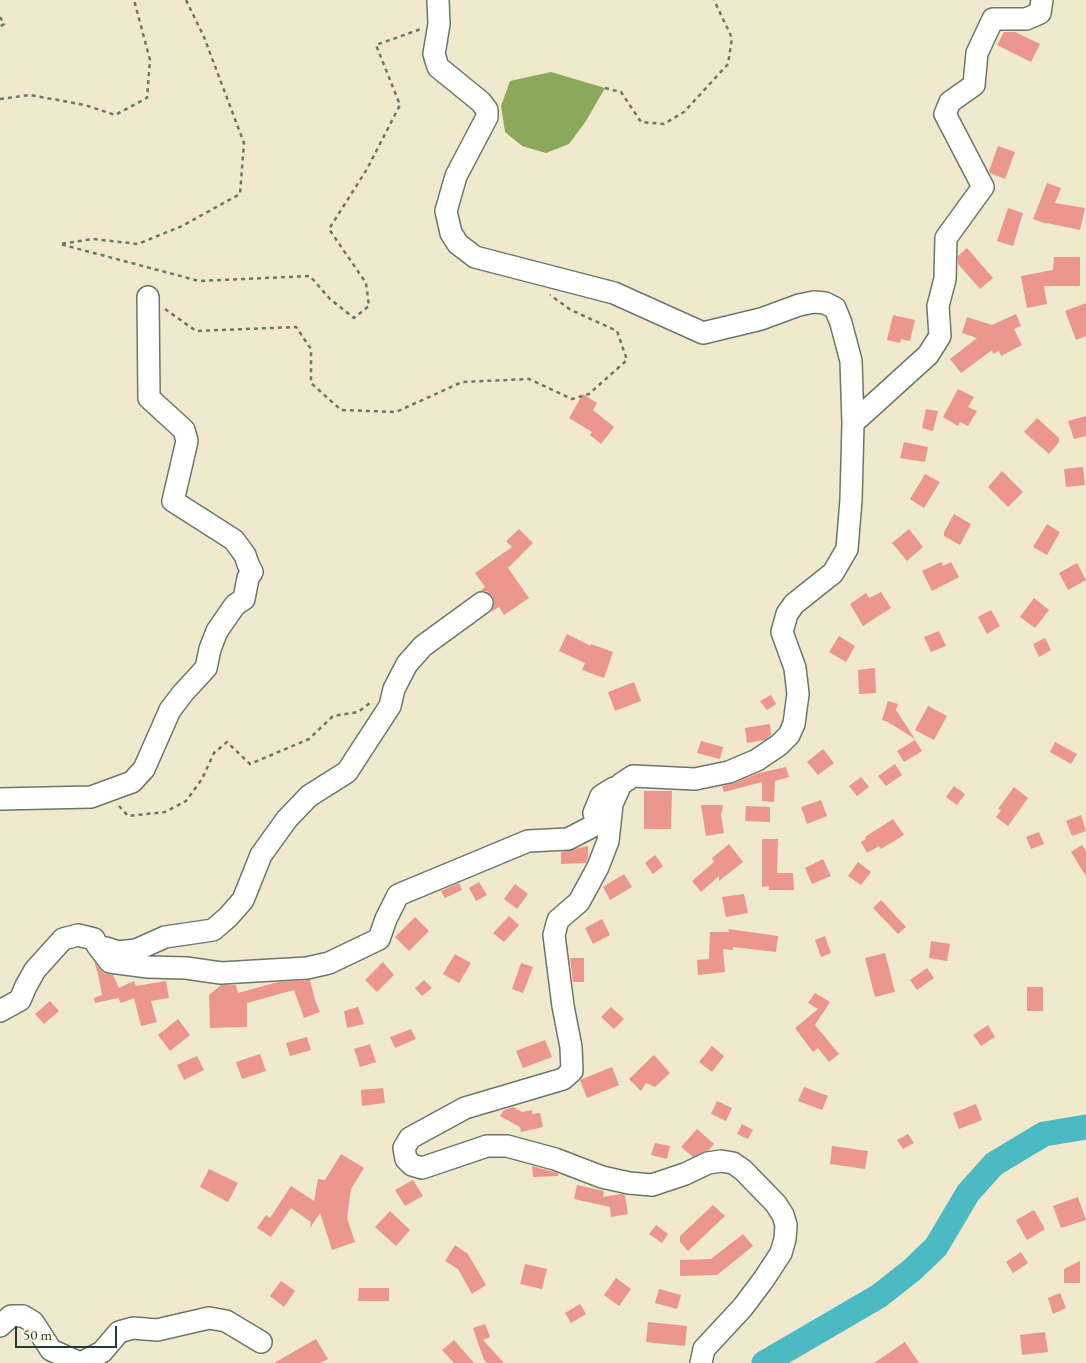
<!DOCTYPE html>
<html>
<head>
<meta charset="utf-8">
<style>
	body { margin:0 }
	#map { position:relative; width:1086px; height:1363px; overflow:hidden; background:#f0e9ce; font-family:"EB Garamond",serif }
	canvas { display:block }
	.scale { position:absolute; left:15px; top:1326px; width:102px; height:22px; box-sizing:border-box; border:2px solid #1f3d34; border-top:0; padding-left:6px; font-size:15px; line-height:18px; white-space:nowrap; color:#1f3d34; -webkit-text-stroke:4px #fcf5e5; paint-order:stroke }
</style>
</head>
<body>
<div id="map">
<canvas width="1086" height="1363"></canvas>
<div class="scale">50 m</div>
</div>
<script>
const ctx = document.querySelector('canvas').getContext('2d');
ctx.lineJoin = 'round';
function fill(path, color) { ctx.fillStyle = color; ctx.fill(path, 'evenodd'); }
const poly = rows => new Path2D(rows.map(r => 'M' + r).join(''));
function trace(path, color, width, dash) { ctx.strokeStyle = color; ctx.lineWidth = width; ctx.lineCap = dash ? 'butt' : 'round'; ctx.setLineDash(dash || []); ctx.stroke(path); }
fill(poly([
	[551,72,605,88,586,121,569,144,546,153,522,146,505,132,501,106,510,81]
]), '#8ca95b');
trace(poly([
	[764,1363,879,1296,912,1270,936,1247,968,1193,994,1164,1044,1134,1086,1127]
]), '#4bbac3', 25);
fill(poly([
	[1004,32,1015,32,1040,44,1031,62,997,45],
	[998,146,1015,152,1005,179,990,173,989,171],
	[1047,183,1061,188,1055,203,1085,208,1080,230,1047,223,1047,224,1033,219],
	[1008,208,1023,213,1013,246,997,241],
	[967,248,993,278,980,289,958,264,958,256],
	[1054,257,1080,257,1080,286,1044,286,1047,304,1027,308,1021,276,1053,270],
	[1086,303,1086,336,1076,340,1065,311],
	[1016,314,1021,326,1014,329,1022,345,1001,356,999,351,993,354,992,350,961,373,950,359,977,338,962,333,967,317,992,325],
	[893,315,915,320,910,341,901,339,900,343,887,340],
	[958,389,974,397,968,407,977,411,968,426,960,422,958,426,943,417],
	[583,394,597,403,593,410,614,427,601,444,590,435,592,432,569,418],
	[926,409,938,411,933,431,922,428],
	[1086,416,1086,436,1074,439,1068,421],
	[1037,418,1059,438,1059,442,1049,454,1024,432],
	[904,442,928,447,925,462,900,458],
	[1083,467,1085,485,1066,487,1064,469],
	[1002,471,1023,492,1008,507,988,487],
	[925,474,940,482,924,508,910,499],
	[954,514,971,524,960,545,944,536,944,532],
	[1047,524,1060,532,1047,555,1033,547],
	[519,529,533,543,508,568,529,598,504,615,499,607,491,612,494,602,492,596,487,591,480,591,485,587,475,573,512,547,506,541],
	[909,529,923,547,907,561,892,543],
	[941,562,943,566,951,562,959,577,932,591,922,571],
	[1077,563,1086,580,1068,590,1059,573],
	[881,592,891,608,863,626,850,604,866,593,869,598],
	[1034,598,1049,610,1035,628,1020,617],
	[991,610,1000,626,987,634,978,617],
	[939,631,946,646,931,652,924,637],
	[567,634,591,646,591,644,613,652,604,678,582,670,585,663,559,651],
	[839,636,855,646,846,662,829,652],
	[1045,638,1051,650,1039,657,1033,644],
	[875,668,876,693,859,694,858,670],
	[634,682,641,701,615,711,608,692],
	[771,695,776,704,767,710,760,701],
	[888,701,898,704,896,710,915,739,888,722,882,720],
	[928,706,947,716,934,740,915,730],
	[770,724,771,735,765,740,747,743,745,728],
	[915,740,922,751,904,762,897,751],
	[701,741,723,747,720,759,697,753],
	[1055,742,1077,754,1071,764,1050,752],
	[823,749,834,763,818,775,807,762],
	[895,764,902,775,886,786,878,776],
	[786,767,789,777,775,781,774,802,762,801,762,782,724,792,722,786,734,783,759,773],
	[861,777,869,787,857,796,849,786],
	[954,786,965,794,957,805,946,797],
	[1014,787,1028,798,1008,826,996,817,1001,810,998,809],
	[644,791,672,791,671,829,644,829],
	[821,800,827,816,807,824,801,807],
	[701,805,723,805,721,815,724,833,706,836],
	[746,806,770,807,770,822,745,821],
	[1081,815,1086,831,1072,836,1066,821],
	[893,819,904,835,881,849,879,846,867,853,861,842,866,839,865,837],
	[1039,832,1044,844,1031,849,1026,837],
	[762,839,778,839,777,873,793,873,794,890,769,890,769,886,762,887],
	[729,844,743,862,719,881,719,876,701,892,692,881,714,862,712,858],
	[1082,845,1086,851,1086,876,1071,852],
	[588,846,588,857,586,863,561,864,561,852],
	[655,855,663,866,653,874,645,863],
	[823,859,831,876,812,884,805,868],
	[858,862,871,872,861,885,848,876],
	[624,874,632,887,610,900,603,887],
	[479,882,487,895,476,901,469,888],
	[459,883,462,890,445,898,441,891],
	[515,884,528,894,517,909,504,899],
	[744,894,748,913,726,917,722,897],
	[881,900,906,927,898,934,873,908],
	[509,916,519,925,504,942,493,933],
	[415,917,429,931,409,951,395,937],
	[602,919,610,935,593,944,585,928],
	[728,929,778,936,776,952,733,947,733,950,723,949,725,972,698,975,697,960,709,959,710,932,729,932],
	[825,936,831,953,821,957,815,940],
	[931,941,950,944,947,961,929,958],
	[885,953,895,992,875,997,865,958],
	[455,954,471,963,459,983,443,974],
	[570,958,584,958,584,982,573,982],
	[94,961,103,973,113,975,119,988,134,981,136,986,166,981,169,998,151,1001,157,1022,141,1026,134,998,121,1003,118,998,95,1003,94,998,102,995,98,974],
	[383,962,394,975,377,992,365,980],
	[521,963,533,967,523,993,512,989],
	[927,968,934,978,917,990,910,980],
	[310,980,315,1000,320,1012,304,1018,294,990,247,1003,247,1027,210,1028,209,995,221,985,236,985,238,993,278,982],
	[424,980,432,988,422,996,415,988],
	[1027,987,1043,987,1043,1011,1027,1011],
	[815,993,830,1002,815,1025,839,1054,829,1062,818,1048,813,1052,795,1028,818,1009,808,1003],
	[50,1001,59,1011,44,1024,35,1014],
	[358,1007,364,1024,347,1028,344,1011],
	[611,1007,624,1019,614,1029,601,1017],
	[178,1019,190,1035,170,1051,158,1035],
	[988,1025,995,1037,981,1046,973,1035],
	[411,1029,416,1039,395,1048,390,1037],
	[307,1037,311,1050,290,1056,286,1043],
	[545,1040,552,1057,523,1068,516,1051],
	[370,1044,376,1062,360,1067,354,1049],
	[712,1046,724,1056,712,1072,699,1062],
	[260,1054,266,1071,242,1079,236,1062],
	[654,1055,670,1073,655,1087,646,1083,641,1091,629,1079],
	[197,1056,204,1070,184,1080,177,1065],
	[612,1067,619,1085,587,1098,580,1080],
	[804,1087,828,1096,822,1110,798,1101],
	[383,1088,385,1103,362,1106,361,1090],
	[717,1101,732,1108,726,1121,711,1114],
	[976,1104,982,1120,959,1129,953,1113],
	[513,1107,522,1112,532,1110,532,1114,540,1113,543,1127,521,1132,520,1127,500,1116,504,1110],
	[742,1124,753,1130,748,1139,737,1134],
	[697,1129,714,1144,709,1150,693,1157,681,1147],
	[908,1134,914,1143,903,1149,897,1140],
	[655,1143,670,1146,667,1159,651,1155],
	[832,1146,868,1151,865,1169,830,1164],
	[341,1154,364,1168,351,1189,347,1218,355,1242,332,1250,320,1213,310,1228,311,1222,291,1208,271,1237,257,1228,266,1215,270,1218,291,1186,314,1201,318,1179,325,1180],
	[532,1166,558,1173,558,1176,533,1177],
	[209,1169,238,1183,228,1202,200,1187],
	[413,1180,423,1196,405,1206,395,1190],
	[577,1185,604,1191,603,1197,621,1194,625,1195,628,1214,611,1217,610,1207,574,1199],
	[1078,1197,1086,1220,1061,1228,1053,1206],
	[713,1205,725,1216,688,1251,680,1242,680,1236],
	[1034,1210,1045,1229,1027,1240,1016,1220],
	[390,1211,410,1230,396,1246,375,1227],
	[656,1225,668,1234,662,1243,649,1234],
	[743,1234,753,1246,717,1275,680,1276,680,1260,711,1259],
	[455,1245,468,1254,486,1285,472,1294,458,1269,445,1261],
	[1021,1252,1028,1263,1013,1273,1006,1262],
	[1080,1261,1080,1283,1064,1283,1064,1269],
	[525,1264,547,1269,542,1289,520,1284],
	[616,1278,631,1289,619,1306,604,1295],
	[281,1281,295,1291,284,1307,270,1296],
	[359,1288,389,1288,389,1301,358,1301],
	[659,1289,681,1295,677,1309,655,1303],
	[1060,1293,1066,1308,1053,1314,1048,1298],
	[580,1304,586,1314,571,1323,565,1313],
	[648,1322,687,1326,685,1346,646,1342],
	[485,1324,490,1337,483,1340,504,1363,487,1363,484,1360,473,1328],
	[1045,1332,1048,1352,1022,1355,1020,1335],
	[316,1339,328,1359,320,1363,274,1363],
	[454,1340,474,1363,454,1363,442,1350],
	[905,1342,919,1363,874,1363]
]), '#eb978e');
const minor = poly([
	[438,0,439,24,434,54,438,67,481,102,487,110,487,117,456,176,446,211,451,233,458,244,475,257,614,293,703,333,761,319,799,305,814,302,825,303,835,308,841,323,851,361,853,423,851,500,847,549,833,573,794,604,787,614,782,632,795,668,798,694,794,724,789,735,779,745,757,760,729,772,695,779,633,776,621,784,612,804,608,841,598,867,579,902,558,920,554,935,563,1006,571,1047,572,1071,563,1079,465,1108,410,1138,404,1148,406,1159,412,1165,422,1168,487,1146,507,1146,555,1159,602,1177,629,1183,652,1185,685,1174,708,1163,721,1161,733,1163,743,1170,776,1204,783,1215,786,1225,785,1239,781,1253,764,1279,743,1307,704,1349,701,1363],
	[853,423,928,355,940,336,938,306,945,279,946,238,983,187,945,114,950,102,974,85,977,53,993,19,1026,19,1040,13,1042,0],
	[0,799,91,797,132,782,144,769,170,710,183,693,206,668,210,649,217,631,235,605,244,599,248,578,252,572,248,564,245,555,234,540,173,501,187,441,184,430,149,398,148,297],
	[106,948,118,952,136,950,165,937,213,930,228,917,243,900,261,855,287,819,309,796,347,772,390,706,394,689,407,664,423,646,482,603],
	[0,1011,20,1000,26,986,35,970,63,939,78,935,94,939,97,945,110,962,148,967,186,968,221,973,307,968,329,963,379,939,386,919,398,895,528,841,568,839,597,824,594,813,601,796,614,788],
	[0,1326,11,1316,23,1316,33,1322,51,1350,80,1363],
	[81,1363,102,1352,119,1332,133,1328,157,1330,209,1318,226,1321,261,1342]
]);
trace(minor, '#68796a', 24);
trace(poly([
	[186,0,204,37,244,143,240,194,182,226,138,244,93,239,60,244,199,281,310,276,330,299,354,318,369,306,366,283,329,229,367,169,400,105,376,45,421,29],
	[0,17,4,24,0,27],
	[605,88,621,92,641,122,664,124,684,112,728,64,732,38,714,0],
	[0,99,30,95,85,105,115,115,147,98,150,60,134,0],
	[165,309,196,331,296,327,311,349,311,383,341,410,396,412,462,382,529,379,572,399,589,394,627,360,617,331,571,310,550,295],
	[119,806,128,816,165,812,186,801,202,779,214,753,227,742,250,764,309,739,333,716,358,712,370,703]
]), '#68796a', 2.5, [4, 4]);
trace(minor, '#fff', 21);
</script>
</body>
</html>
